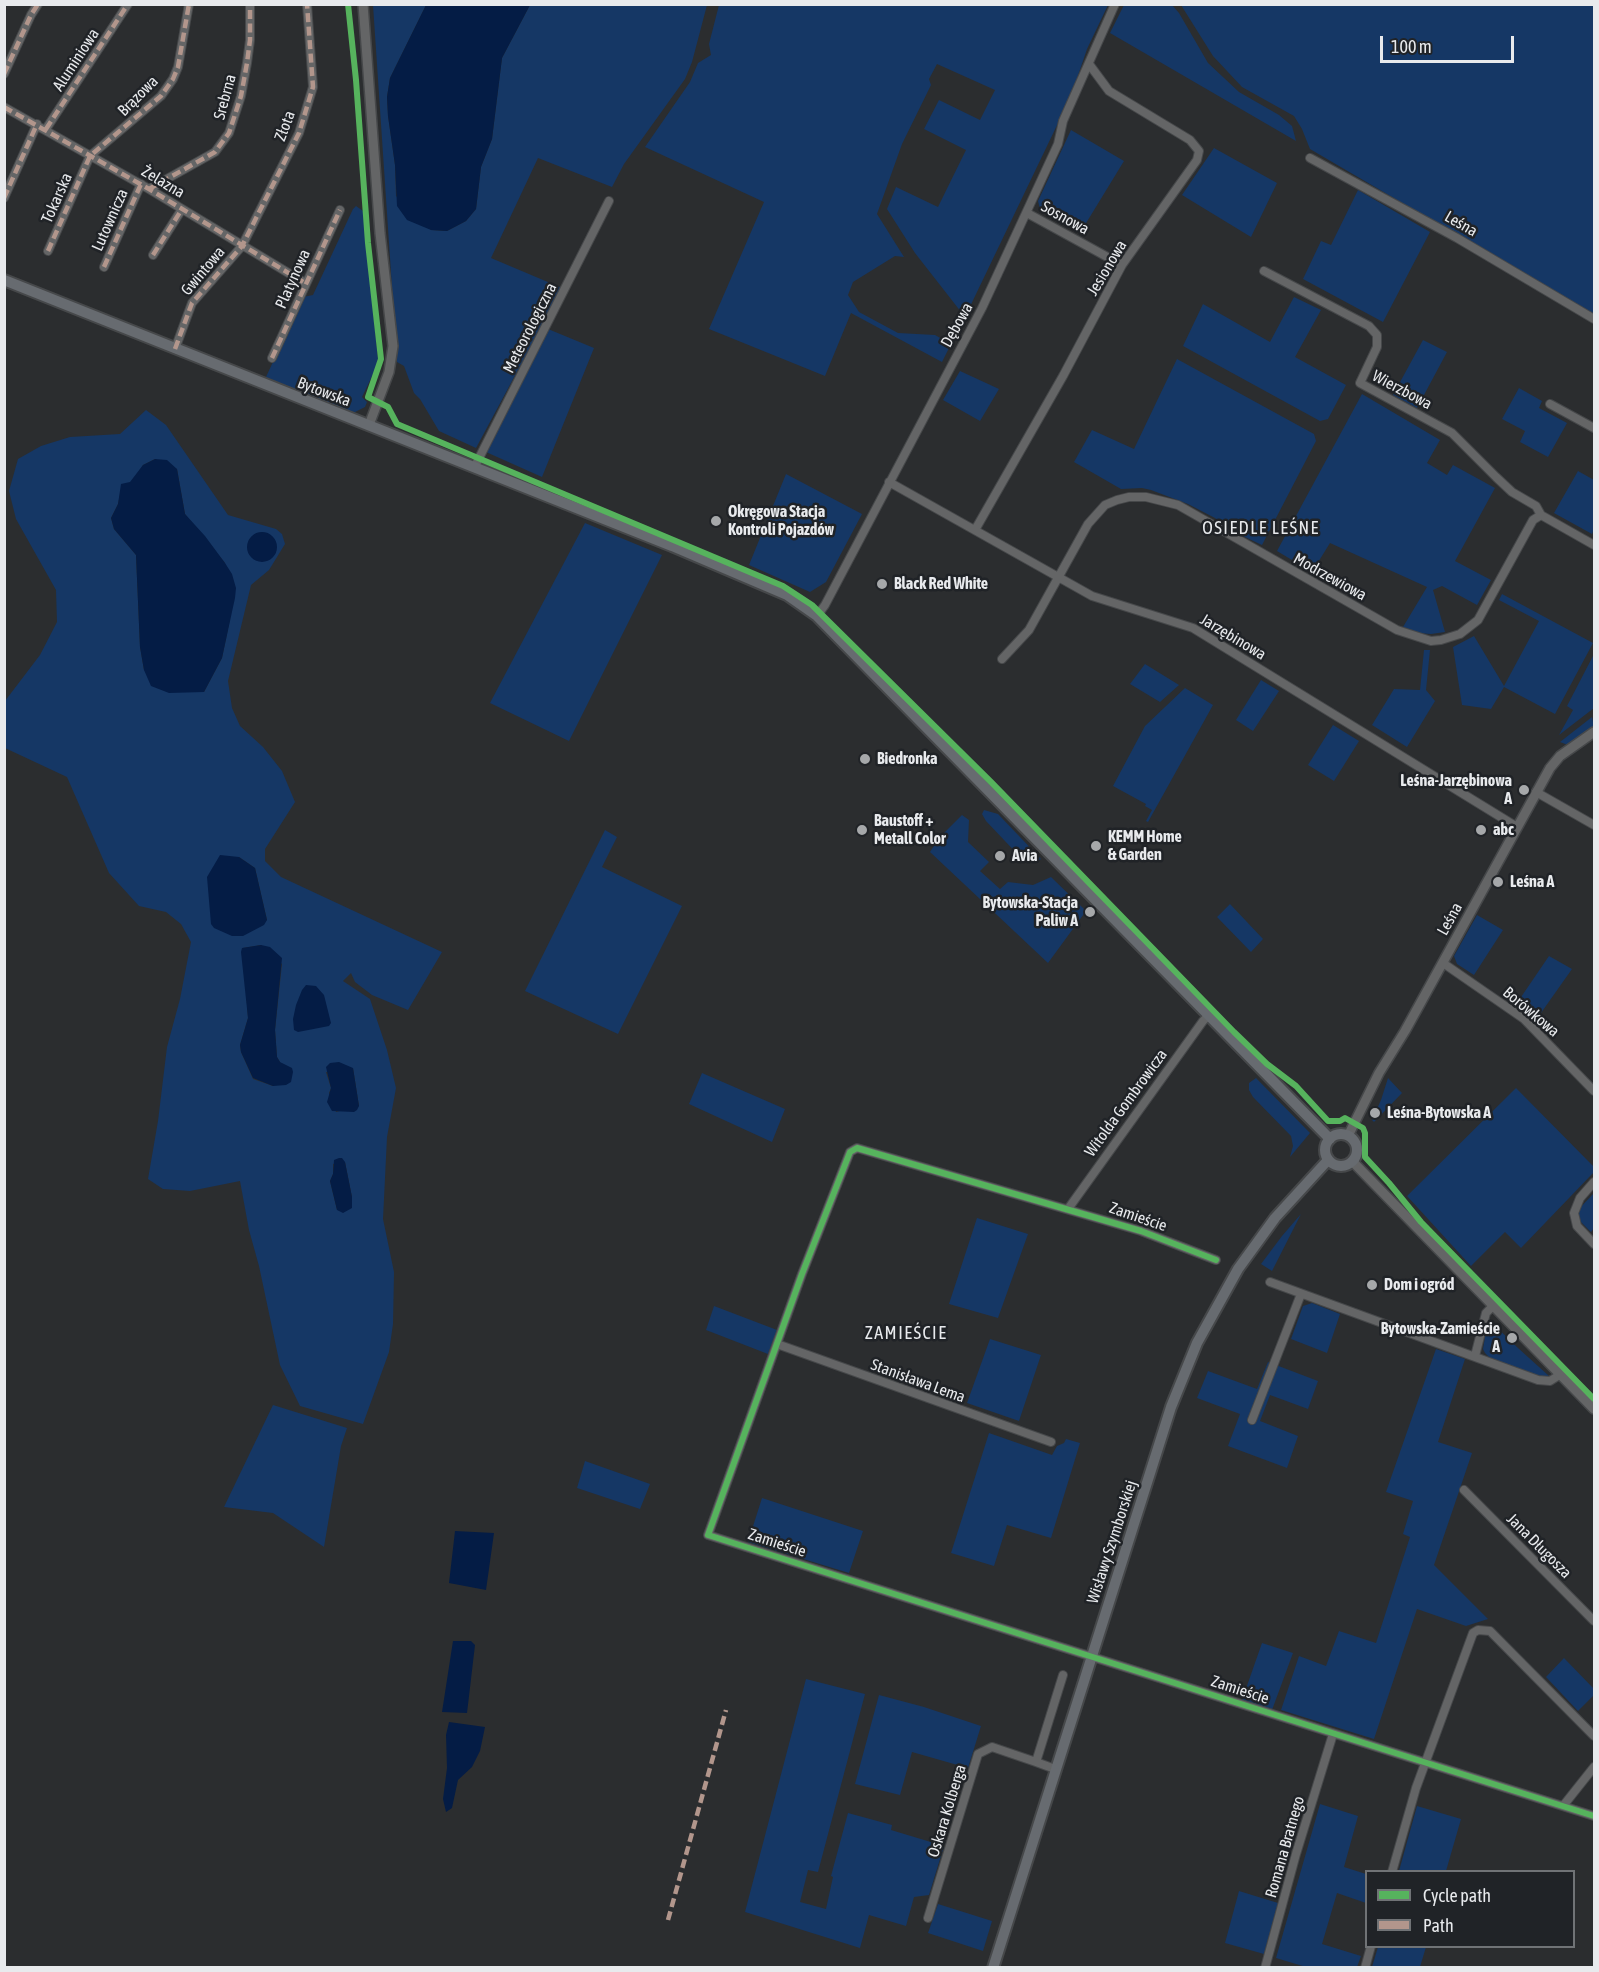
<!DOCTYPE html>
<html>
<head>
<meta charset="utf-8">
<style>
	body { margin:0 }
	#map { position:relative; width:1599px; height:1972px; overflow:hidden; background:#2b2d2f; font-family:"Asap Condensed",sans-serif }
	canvas { display:block }
	.frame { position:absolute; inset:0; border:6px solid #e8eaed; pointer-events:none }
	.legend { position:absolute; left:1365px; top:1870px; width:210px; height:78px; box-sizing:border-box; background:#202327; border:2px solid #707376; margin:0; padding:8px 10px; list-style:none; font-size:18px; color:#e8eaed }
	.legend li { display:flex; align-items:center; gap:12px; height:30px }
	.legend b { width:30px; border:2px solid #707376 }
	.scale { position:absolute; left:1380px; top:36px; width:134px; height:27px; box-sizing:border-box; border:3px solid #e8eaed; border-top:0; padding-left:8px; font-size:18px; line-height:21px; white-space:nowrap; color:#e8eaed; -webkit-text-stroke:4px #202327; paint-order:stroke }
</style>
</head>
<body>
<div id="map">
<canvas width="1599" height="1972"></canvas>
<div class="frame"></div>
<ul class="legend">
<li><b style="height:8px;background:#56b35d"></b>Cycle path</li>
<li><b style="height:8px;background:#b2968c"></b>Path</li>
</ul>
<div class="scale">100 m</div>
</div>
<script>
const ctx = document.querySelector('canvas').getContext('2d');
ctx.lineJoin = 'round';
function fill(path, color) { ctx.fillStyle = color; ctx.fill(path, 'evenodd'); }
const poly = rows => new Path2D(rows.map(r => 'M' + r).join(''));
function trace(path, color, width, dash) { ctx.strokeStyle = color; ctx.lineWidth = width; ctx.lineCap = dash ? 'butt' : 'round'; ctx.setLineDash(dash || []); ctx.stroke(path); }
function drawText(font, color, halo, rows, align = 'center') {
  ctx.font = font + ' "Asap Condensed",sans-serif'; ctx.lineWidth = 5; ctx.setLineDash([]); ctx.textBaseline = 'middle'; ctx.strokeStyle = halo; ctx.fillStyle = color; for (const [text, x, y, turn = 0] of rows) {
    ctx.save(); ctx.translate(x, y); ctx.rotate((+turn || 0) * Math.PI / 180); ctx.textAlign = isNaN(turn) ? turn : align; if (halo) ctx.strokeText(text, 0, 0); ctx.fillText(text, 0, 0); ctx.restore();
  }
}
fill(poly([
	[373,5,426,5,390,78,387,97,388,116,395,165,396,196,431,230,447,231,466,221,476,209,481,167,492,139,502,58,530,5,707,5,692,62,685,79,624,164,612,187,538,158,491,258,562,288,476,448,439,431,420,399,414,393,404,366,397,362],
	[719,5,1108,5,1087,49,1071,96,965,317,915,253,887,209,896,187,938,207,966,150,924,129,939,100,980,120,995,90,937,64,929,79,931,85,902,144,877,214,904,257,895,256,853,282,848,295,859,312,898,333,935,335,951,344,942,362,851,313,825,376,709,329,764,202,645,147,690,82,698,63,711,55,709,44],
	[1124,5,1172,5,1179,13,1208,63,1239,92,1279,115,1292,126,1296,141,1110,33],
	[1181,5,1594,5,1594,315,1310,149,1302,129,1294,116,1242,87,1213,56],
	[1071,130,1124,161,1080,233,1040,209,1038,201],
	[1214,148,1277,183,1251,237,1182,195],
	[1358,190,1430,232,1383,322,1303,279,1321,241,1331,245],
	[356,206,363,211,378,359,376,368,362,397,367,402,365,407,355,412,348,411,266,377,303,297,313,295,353,209],
	[1294,297,1321,310,1295,357,1346,385,1328,419,1320,421,1183,346,1203,304,1270,342],
	[548,329,594,348,542,477,486,452],
	[1423,340,1447,352,1417,408,1393,395],
	[1177,359,1314,434,1316,441,1262,545,1232,531,1215,518,1188,504,1151,490,1142,488,1121,489,1074,462,1092,430,1134,449],
	[960,371,999,389,980,421,943,400],
	[1519,388,1542,401,1539,408,1567,423,1548,457,1520,442,1525,431,1502,419],
	[1362,394,1440,440,1427,463,1447,475,1453,465,1495,488,1455,561,1491,580,1477,605,1442,586,1433,590,1445,632,1431,634,1418,633,1403,627,1427,587,1330,543,1312,572,1277,551],
	[146,410,166,425,228,515,276,529,282,534,285,544,269,570,251,585,228,681,232,708,240,726,263,747,282,771,295,802,265,849,265,861,281,877,442,952,408,1010,372,995,355,982,351,973,343,981,370,999,387,1050,396,1088,387,1137,383,1219,394,1272,393,1324,389,1352,363,1424,300,1406,280,1365,259,1266,249,1230,240,1181,190,1191,163,1189,148,1179,158,1121,167,1047,180,999,191,942,181,924,166,912,139,906,109,873,67,777,5,748,5,701,40,655,57,622,56,590,16,519,9,491,18,459,41,446,70,437,120,434],
	[155,459,177,469,185,514,225,563,230,619,222,658,204,692,144,670,140,647,136,555,114,529,111,518,118,504,121,490,135,479,143,465],
	[239,857,255,868,267,920,224,931,220,930],
	[261,945,282,964,275,1030,277,1057,280,1062,273,1086,253,1079,241,1052,240,1045,248,1018,243,948],
	[353,1068,359,1106,336,1112,329,1093,331,1088,326,1072],
	[345,1162,352,1197,337,1210,330,1181,333,1174,333,1164],
	[1578,471,1594,480,1594,529,1592,534,1554,513],
	[786,474,862,514,826,582,810,592,749,565],
	[585,523,662,555,569,741,490,703],
	[1502,594,1593,643,1555,714,1504,687,1491,709,1462,705,1453,647,1474,636,1504,686,1539,621,1499,600],
	[1424,650,1430,650,1426,690,1435,701,1407,747,1372,725,1394,689,1420,690],
	[1594,654,1594,708,1559,735,1573,710,1567,706],
	[1145,664,1179,685,1160,702,1130,684],
	[1261,680,1279,691,1253,731,1236,720],
	[1185,688,1213,705,1148,822,1146,821,1152,810,1145,806,1146,804,1113,786,1145,726],
	[1592,717,1594,727,1568,745,1560,742],
	[1333,725,1359,741,1334,781,1308,765],
	[984,810,998,814,1041,859,1034,863,1023,860,986,821,982,814],
	[962,815,969,820,968,842,989,862,980,871,1000,889,1008,882,1033,885,1051,877,1086,911,1048,963,930,852,939,838],
	[605,830,617,837,602,867,682,906,618,1034,525,991],
	[1230,904,1263,939,1251,952,1217,917],
	[1477,915,1503,930,1474,975,1457,964,1454,956],
	[1549,956,1572,969,1536,1020,1517,1003],
	[702,1073,785,1109,772,1142,689,1104],
	[1256,1078,1310,1133,1290,1157,1293,1146,1291,1136,1253,1097,1249,1090,1249,1083],
	[1388,1078,1402,1093,1374,1122,1372,1120,1381,1100],
	[1516,1088,1594,1167,1594,1172,1521,1248,1505,1232,1471,1266,1407,1196],
	[1594,1193,1594,1228,1591,1232,1578,1219,1578,1210],
	[1301,1214,1272,1271,1261,1264,1282,1236],
	[977,1218,1028,1234,998,1318,949,1304],
	[1312,1303,1340,1314,1327,1353,1291,1339,1303,1306],
	[714,1306,777,1330,768,1354,706,1330],
	[1488,1319,1518,1348,1549,1376,1545,1378,1536,1375,1490,1358,1485,1353,1483,1349],
	[990,1339,1041,1355,1019,1421,967,1403],
	[1436,1349,1465,1359,1438,1442,1472,1453,1434,1565,1488,1619,1466,1626,1417,1609,1374,1739,1281,1710,1299,1656,1326,1666,1339,1631,1376,1643,1410,1537,1403,1534,1413,1501,1386,1492],
	[1268,1362,1318,1381,1308,1409,1270,1395,1260,1421,1298,1436,1287,1468,1228,1446,1240,1414,1197,1398,1208,1371,1257,1389],
	[273,1405,347,1428,341,1446,324,1547,273,1513,224,1507],
	[989,1433,1052,1455,1057,1446,1064,1443,1066,1439,1080,1443,1051,1538,1007,1525,994,1566,951,1553],
	[585,1461,650,1484,640,1509,577,1488],
	[762,1498,863,1531,849,1573,748,1542],
	[1262,1643,1293,1653,1272,1710,1242,1700],
	[1564,1658,1594,1689,1594,1695,1578,1711,1546,1677],
	[806,1679,865,1694,818,1872,808,1870,800,1902,826,1909,833,1877,831,1876,848,1813,892,1825,891,1830,944,1846,929,1895,914,1897,906,1926,869,1915,860,1948,745,1912],
	[879,1695,924,1707,981,1726,968,1768,912,1752,900,1795,855,1784],
	[1320,1804,1358,1816,1344,1867,1366,1874,1366,1903,1337,1893,1322,1944,1361,1956,1357,1967,1306,1967,1276,1958],
	[1417,1806,1461,1819,1446,1871,1399,1871],
	[1239,1891,1278,1903,1264,1954,1225,1943],
	[938,1904,992,1921,983,1951,928,1933],
	[1378,1947,1378,1946,1426,1947,1420,1967,1372,1967]
]), '#153765');
fill(poly([
	[426,5,530,5,502,58,492,139,481,167,476,209,466,221,447,231,431,230,407,220,397,206,395,165,388,116,387,97,390,78],
	[155,459,167,460,177,469,185,514,205,536,225,563,232,574,236,588,235,598,222,658,204,692,169,693,151,686,144,670,140,647,136,555,114,529,111,518,118,504,121,484,130,482,143,465],
	'247 547a15 15 0 1 1 30 0a15 15 0 1 1-30 0Z',
	[220,855,239,857,255,868,267,920,264,925,243,936,232,936,214,928,211,924,207,877],
	[261,945,270,947,282,958,275,1030,277,1057,280,1062,292,1068,293,1072,291,1082,286,1085,273,1086,253,1078,241,1052,240,1045,248,1018,241,952,242,948],
	[306,985,316,986,324,995,331,1023,329,1026,298,1032,294,1030,293,1019,296,1005,302,990],
	[339,1062,353,1068,359,1106,357,1110,354,1112,332,1111,327,1102,331,1088,326,1067,330,1063],
	[339,1158,342,1158,345,1162,352,1197,352,1208,343,1213,337,1210,330,1181,333,1174,334,1160],
	[455,1531,494,1533,486,1590,449,1583],
	[453,1641,471,1641,475,1645,467,1713,442,1712],
	[449,1722,485,1727,480,1751,472,1767,458,1780,452,1808,446,1812,443,1799,447,1768,446,1735]
]), '#041c45');
const minor = poly([
	[4,74,31,15,38,4],
	[4,107,149,189,305,283],
	[46,129,128,4],
	[1310,158,1457,238,1594,319],
	[149,189,215,152,229,133,241,96,247,63,250,40,250,4],
	[4,198,37,124],
	[1027,213,1122,265],
	[48,251,90,156,161,96,173,79,178,67,189,4],
	[153,255,182,209],
	[104,267,141,184],
	[1264,271,1369,326,1377,335,1377,347,1360,383,1452,433,1496,477,1512,492,1536,506,1541,515],
	[175,349,192,303,242,246,299,133,313,87,307,4],
	[272,358,340,210],
	[1550,404,1594,428],
	[474,468,609,201],
	[889,482,1092,596,1193,628,1517,827],
	[1541,515,1594,545],
	[975,530,1063,376,1122,265,1197,160,1199,151,1190,140,1109,91,1089,64],
	[817,616,825,605,982,308,1058,144,1063,121,1115,4],
	[1002,659,1029,630,1088,524,1105,505,1117,500,1129,497,1146,497,1178,505,1397,630,1431,641,1441,640,1460,634,1478,620,1533,520,1541,515],
	[1536,792,1594,825],
	[1443,963,1524,1019,1594,1091],
	[1594,1182,1580,1198,1574,1213,1577,1226,1594,1244],
	[1068,1209,1203,1021,1209,1015],
	[1216,1260,1141,1231,857,1148,850,1152,802,1274,708,1535,1594,1816],
	[1270,1282,1538,1380,1550,1381,1561,1374],
	[777,1344,1051,1442],
	[1475,1356,1486,1313,1493,1306],
	[1252,1420,1301,1294],
	[1464,1490,1594,1621],
	[1036,1762,1055,1769],
	[1563,1806,1594,1767],
	[1392,1872,1416,1788,1473,1633,1478,1630,1490,1631,1594,1736],
	[928,1918,978,1754,992,1747,1036,1762,1063,1675],
	[1265,1968,1296,1854,1333,1734],
	[1365,1968,1371,1946]
]);
const tertiary = poly([
	[363,4,380,233,393,346,389,372,369,425],
	[1348,1136,1379,1073,1405,1031,1550,768,1560,756,1594,732],
	[1353,1162,1594,1409]
]);
const secondary = poly([
	[4,280,672,546,787,595,817,616,1330,1139],
	'1325 1150a16 16 0 1 1 32 0a16 16 0 1 1-32 0Z',
	[993,1968,1171,1407,1197,1343,1238,1269,1275,1218,1328,1160]
]);
trace(minor, '#46484a', 10);
trace(tertiary, '#46484a', 12);
trace(secondary, '#46484a', 14);
trace(minor, '#646566', 8);
trace(tertiary, '#646566', 9);
trace(secondary, '#676b70', 10);
trace(poly([
	[4,74,31,15,38,4],
	[4,107,149,189,305,283],
	[46,129,128,4],
	[149,189,215,152,229,133,241,96,247,63,250,40,250,4],
	[4,198,37,124],
	[48,251,90,156,161,96,173,79,178,67,189,4],
	[153,255,182,209],
	[104,267,141,184],
	[175,349,192,303,242,246,299,133,313,87,307,4],
	[272,358,340,210],
	[668,1920,726,1710]
]), '#b2968c', 4.5, [9, 4.5]);
trace(poly([
	[348,4,356,80,368,243,381,359,368,397,388,407,397,424,783,586,812,605,991,782,1234,1032,1267,1064,1296,1086,1328,1121,1340,1121,1345,1118,1363,1128,1365,1133,1365,1157,1389,1183,1421,1222,1594,1399],
	[1216,1260,1141,1231,857,1148,850,1152,802,1274,708,1535,1594,1816]
]), '#56b35d', 6);
for (const [x, y, r, color] of [
	[716,521,6,"#a6a8aa"],
	[882,584,6,"#a6a8aa"],
	[865,759,6,"#a6a8aa"],
	[1524,790,6,"#a6a8aa"],
	[862,830,6,"#a6a8aa"],
	[1481,830,6,"#a6a8aa"],
	[1096,846,6,"#a6a8aa"],
	[1000,856,6,"#a6a8aa"],
	[1498,882,6,"#a6a8aa"],
	[1090,912,6,"#a6a8aa"],
	[1375,1113,6,"#a6a8aa"],
	[1372,1285,6,"#a6a8aa"],
	[1512,1338,6,"#a6a8aa"]
]) { const dot = new Path2D(); dot.arc(x, y, r, 0, 2 * Math.PI); ctx.fillStyle = color; ctx.fill(dot); trace(dot, '#202327', 2); }
drawText('16px', '#e8eaed', '#202327', [
	["Aluminiowa",76,60,-57],
	["Brązowa",138,96,-45],
	["Srebrna",225,97,-75],
	["Złota",285,126,-69],
	["Żelazna",163,182,31],
	["Tokarska",57,198,-66],
	["Sosnowa",1065,218,29],
	["Lutownicza",110,220,-66],
	["Leśna",1461,224,30],
	["Jesionowa",1107,268,-59],
	["Gwintowa",203,271,-50],
	["Platynowa",293,279,-66],
	["Dębowa",957,325,-61],
	["Meteorologiczna",530,328,-63],
	["Wierzbowa",1402,390,28],
	["Bytowska",324,392,21],
	["Modrzewiowa",1330,577,29],
	["Jarzębinowa",1233,637,31],
	["Leśna",1450,919,-61],
	["Borówkowa",1531,1012,40],
	["Witolda Gombrowicza",1126,1103,-54],
	["Zamieście",1138,1217,19],
	["Stanisława Lema",918,1381,20],
	["Wisławy Szymborskiej",1112,1542,-72],
	["Zamieście",777,1543,18],
	["Jana Długosza",1539,1546,45],
	["Zamieście",1240,1690,18],
	["Oskara Kolberga",947,1811,-73],
	["Romana Bratnego",1285,1847,-74]
]);
drawText('bold 16px', '#e8eaed', '#202327', [
	["Okręgowa Stacja",728,512],
	["Kontroli Pojazdów",728,530],
	["Black Red White",894,584],
	["Biedronka",877,759],
	["Leśna-Jarzębinowa",1512,781,"right"],
	["A",1512,799,"right"],
	["Baustoff +",874,821],
	["Metall Color",874,839],
	["abc",1493,830],
	["KEMM Home",1108,837],
	["& Garden",1108,855],
	["Avia",1012,856],
	["Leśna A",1510,882],
	["Bytowska-Stacja",1078,903,"right"],
	["Paliw A",1078,921,"right"],
	["Leśna-Bytowska A",1387,1113],
	["Dom i ogród",1384,1285],
	["Bytowska-Zamieście",1500,1329,"right"],
	["A",1500,1347,"right"]
], 'left');
ctx.letterSpacing = '1.5px';
drawText('18px', '#e8eaed', '#202327', [
	["OSIEDLE LEŚNE",1261,528],
	["ZAMIEŚCIE",906,1333]
]);
ctx.letterSpacing = '0px';
</script>
</body>
</html>
